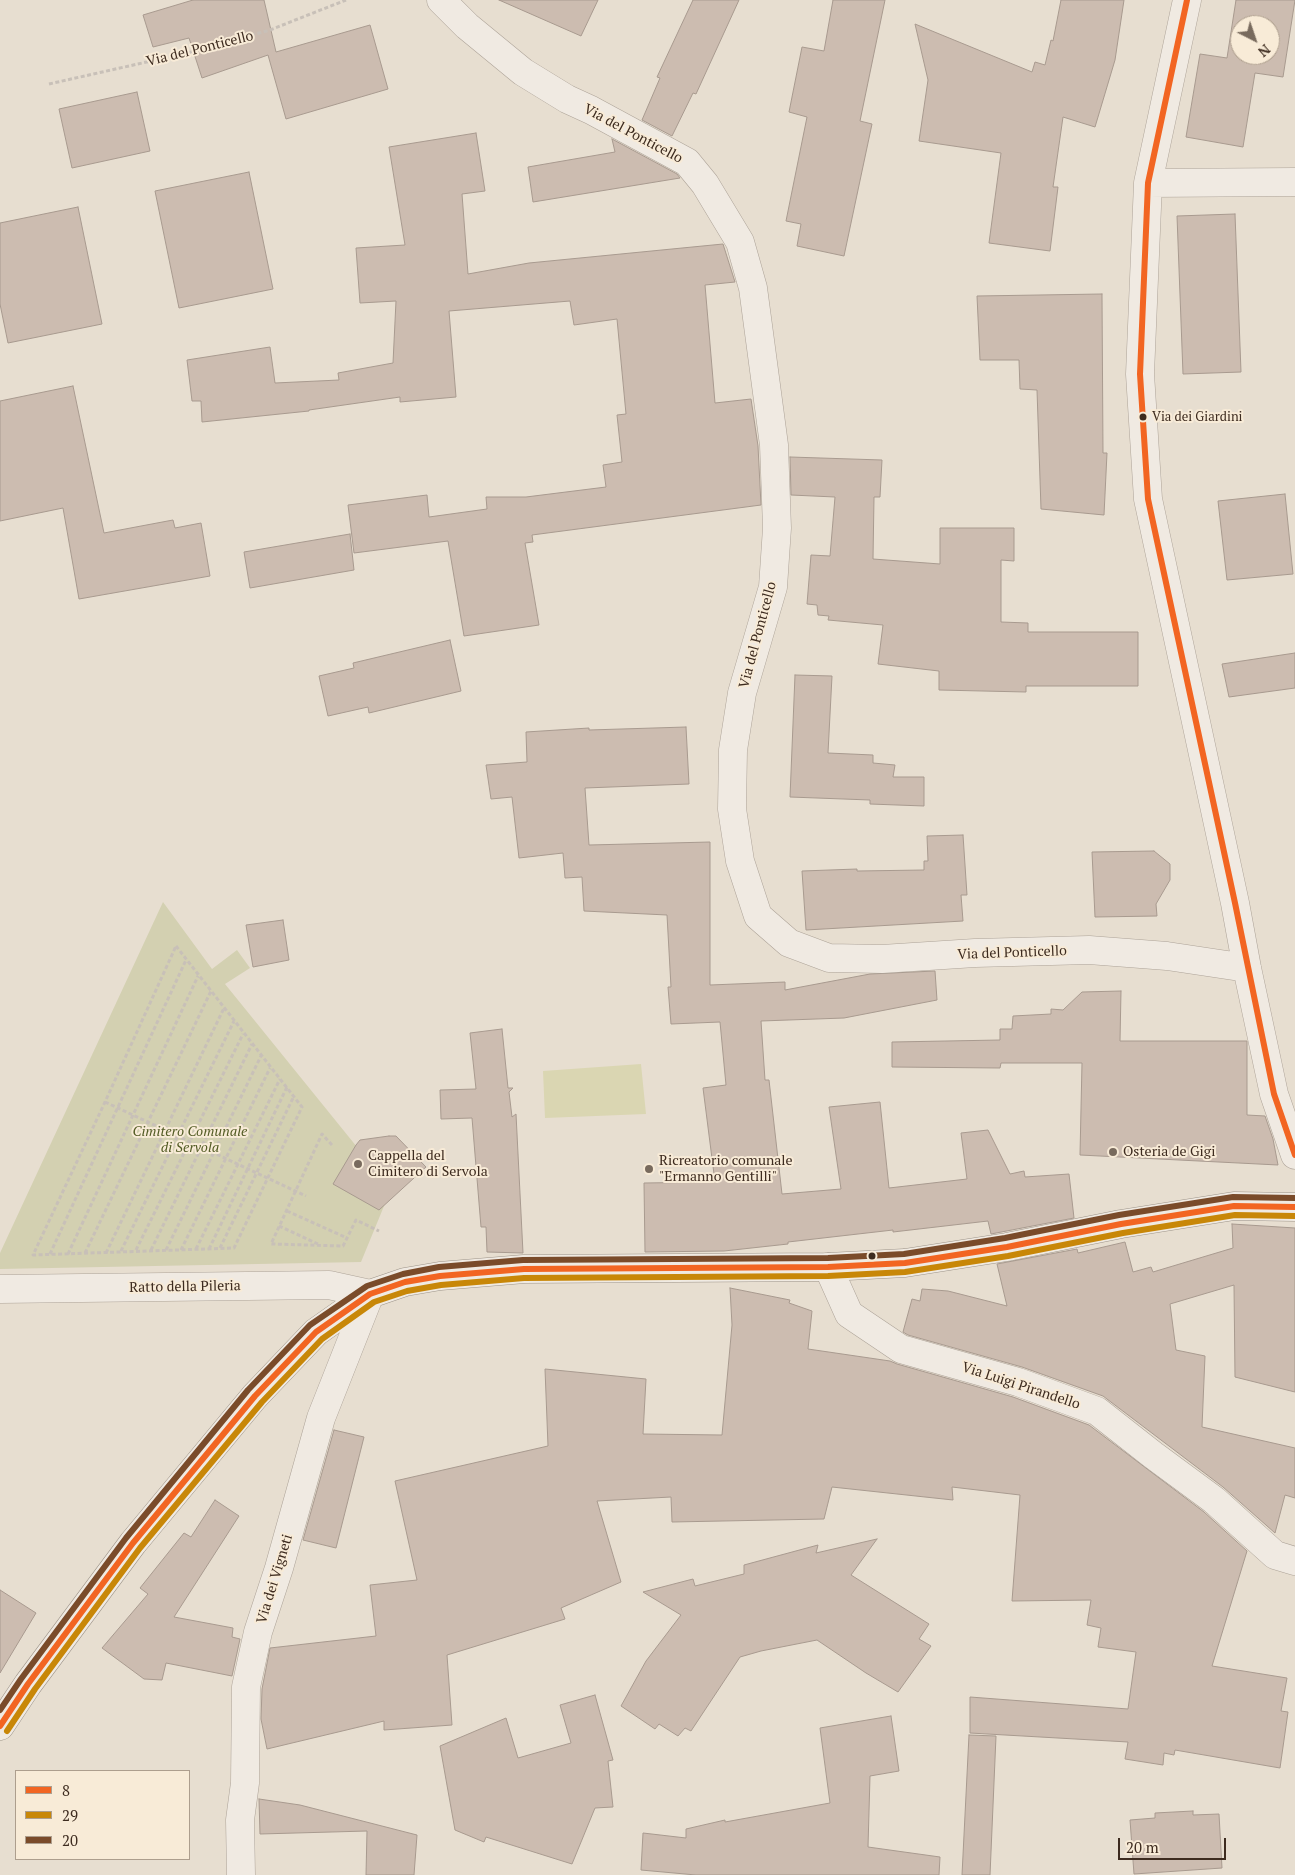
<!DOCTYPE html>
<html>
<head>
<meta charset="utf-8">
<style>
	body { margin:0 }
	#map { position:relative; width:1295px; height:1875px; overflow:hidden; background:#e7ded0; font-family:"PT Serif",serif }
	canvas { display:block }
	.legend { position:absolute; left:15px; top:1770px; width:175px; height:90px; box-sizing:border-box; background:#f8ebd7; border:1px solid #ad9e8d; margin:0; padding:6px 9px; list-style:none; font-size:15px; color:#3d2b1f }
	.legend li { display:flex; align-items:center; gap:10px; height:25px }
	.legend b { width:25px; border:1px solid #ad9e8d }
	.north { position:absolute; left:1230px; top:15px; width:50px; height:50px; box-sizing:border-box; background:#f8ebd7; border:1px solid #ad9e8d; border-radius:50%; rotate:139deg; font-size:14px; font-weight:700; line-height:20px; text-align:center; color:#3d2b1f }
	.north::after { content:''; display:block; margin:auto; width:18px; height:22px; background:#786a5d; clip-path:polygon(50% 0,100% 100%,50% 72%,0 100%) }
	.scale { position:absolute; left:1118px; top:1838px; width:108px; height:22px; box-sizing:border-box; border:2px solid #3d2b1f; border-top:0; padding-left:6px; font-size:15px; line-height:18px; white-space:nowrap; color:#3d2b1f; -webkit-text-stroke:4px #f8ebd7; paint-order:stroke }
</style>
</head>
<body>
<div id="map">
<canvas width="1295" height="1875"></canvas>
<ul class="legend">
<li><b style="height:6px;background:#f26522"></b>8</li>
<li><b style="height:6px;background:#c88708"></b>29</li>
<li><b style="height:6px;background:#7a4b2a"></b>20</li>
</ul>
<div class="north">N</div>
<div class="scale">20 m</div>
</div>
<script>
const ctx = document.querySelector('canvas').getContext('2d');
ctx.lineJoin = 'round';
function fill(path, color) { ctx.fillStyle = color; ctx.fill(path, 'evenodd'); }
const poly = rows => new Path2D(rows.map(r => 'M' + r).join(''));
function trace(path, color, width, dash) { ctx.strokeStyle = color; ctx.lineWidth = width; ctx.lineCap = dash ? 'butt' : 'round'; ctx.setLineDash(dash || []); ctx.stroke(path); }
function drawText(font, color, halo, rows, align = 'center') {
  ctx.font = font + ' "PT Serif",serif'; ctx.lineWidth = 4; ctx.setLineDash([]); ctx.textBaseline = 'middle'; ctx.strokeStyle = halo; ctx.fillStyle = color; for (const [text, x, y, turn = 0] of rows) {
    ctx.save(); ctx.translate(x, y); ctx.rotate((+turn || 0) * Math.PI / 180); ctx.textAlign = isNaN(turn) ? turn : align; if (halo) ctx.strokeText(text, 0, 0); ctx.fillText(text, 0, 0); ctx.restore();
  }
}
fill(poly([
	[641,1064,646,1114,545,1118,543,1071]
]), '#dad6b2');
fill(poly([
	[163,902,212,969,237,950,250,968,225,984,391,1189,361,1262,0,1269,0,1253]
]), '#d3d0b1');
const building = poly([
	[193,0,264,0,276,52,370,25,388,89,286,119,268,55,202,78,189,38,153,47,143,15,193,0],
	[499,0,598,0,581,36,499,0],
	[693,0,739,0,696,94,693,93,672,136,642,120,660,78,657,77,693,0],
	[833,0,885,0,860,121,872,124,844,256,797,246,801,224,786,221,807,117,789,112,802,47,824,51,833,0],
	[1061,0,1124,0,1115,60,1095,127,1063,117,1053,187,1058,187,1050,251,989,243,1001,153,919,141,928,80,915,24,1032,72,1035,62,1045,65,1051,40,1053,41,1061,0],
	[1236,0,1295,0,1283,77,1255,73,1243,147,1186,137,1200,54,1227,58,1236,0],
	[1240,25,1270,25,1270,55,1240,55,1240,25],
	[137,92,150,151,72,168,59,109,137,92],
	[476,133,485,191,462,194,468,274,529,263,723,244,735,282,705,285,715,403,751,399,758,446,761,505,532,535,533,542,525,543,539,625,464,636,448,541,354,553,348,505,427,495,429,517,487,509,486,497,526,497,606,487,603,465,622,462,617,415,626,414,617,319,574,325,570,301,449,311,456,397,400,402,400,397,309,410,309,411,202,422,201,401,192,401,187,360,270,347,275,383,339,380,338,373,393,363,396,301,360,303,356,248,405,245,389,147,476,133],
	[612,139,677,174,680,178,533,202,528,167,615,152,612,139],
	[249,172,273,289,179,308,155,191,249,172],
	[78,207,102,324,8,343,0,304,0,223,78,207],
	[1235,214,1241,372,1183,374,1177,216,1235,214],
	[1102,294,1103,453,1107,453,1104,515,1041,509,1037,390,1020,389,1019,360,980,360,977,296,1102,294],
	[73,386,104,533,173,520,175,528,201,523,210,576,79,599,63,508,0,521,0,401,73,386],
	[790,457,882,460,880,497,874,497,873,559,940,564,940,528,1014,528,1014,561,1001,560,1001,622,1028,623,1028,632,1138,632,1138,686,1026,686,1026,692,939,690,939,671,878,664,883,625,828,620,829,616,818,615,817,605,807,604,811,555,830,556,835,497,791,495,790,457],
	[1285,494,1293,574,1227,580,1218,501,1285,494],
	[350,534,354,570,250,588,244,552,350,534],
	[450,640,461,691,369,713,368,707,328,716,319,676,354,668,353,663,450,640],
	[1295,653,1295,688,1229,697,1222,664,1295,653],
	[795,675,832,676,828,753,873,755,873,763,895,765,893,777,924,777,924,806,870,804,870,800,790,797,795,675],
	[686,727,689,784,585,788,589,845,710,842,710,985,785,982,785,990,870,974,935,971,937,1000,844,1018,761,1021,765,1080,769,1080,782,1194,841,1189,829,1107,880,1102,889,1188,967,1179,961,1133,988,1130,1010,1174,1024,1171,1025,1177,1069,1174,1074,1218,991,1234,988,1221,893,1232,893,1230,788,1242,788,1244,724,1251,645,1252,644,1183,715,1182,703,1088,726,1085,720,1022,671,1024,668,987,671,987,667,915,584,911,582,877,565,878,563,853,519,858,512,797,491,799,486,765,527,762,526,732,589,728,589,730,686,727],
	[963,835,967,895,961,895,963,921,806,930,802,871,857,869,857,871,924,870,924,861,928,861,927,836,963,835],
	[1154,851,1170,864,1170,880,1156,904,1157,916,1095,917,1092,852,1154,851],
	[283,920,289,960,253,967,246,925,283,920],
	[1121,991,1120,1041,1247,1041,1247,1115,1265,1116,1273,1139,1278,1165,1080,1155,1082,1063,1001,1063,1000,1068,892,1067,892,1042,1000,1040,1000,1029,1012,1029,1013,1016,1051,1014,1051,1009,1063,1010,1082,992,1121,991],
	[502,1029,508,1088,513,1088,509,1092,512,1117,516,1114,523,1253,487,1252,486,1227,481,1227,472,1118,441,1119,440,1090,476,1089,470,1033,502,1029],
	[389,1136,396,1136,426,1167,379,1210,333,1184,356,1145,360,1140,389,1136],
	[1232,1224,1295,1228,1295,1392,1235,1377,1234,1285,1170,1304,1176,1350,1205,1356,1202,1427,1295,1448,1295,1498,1285,1495,1275,1533,1223,1487,1103,1396,1022,1367,908,1335,903,1332,912,1299,920,1301,922,1289,948,1291,1007,1306,997,1264,1077,1249,1078,1253,1125,1242,1133,1272,1151,1267,1153,1272,1233,1248,1232,1224],
	[730,1288,790,1300,789,1303,812,1311,808,1349,890,1361,897,1364,1013,1397,1089,1425,1204,1512,1247,1551,1212,1666,1287,1678,1281,1711,1288,1712,1280,1768,1175,1750,1174,1755,1164,1753,1163,1765,1125,1759,1128,1742,970,1733,970,1697,1128,1709,1136,1652,1098,1647,1101,1628,1087,1625,1091,1600,1012,1601,1020,1495,952,1487,953,1500,832,1487,824,1519,672,1522,671,1497,597,1501,621,1582,561,1608,565,1619,447,1655,452,1725,384,1730,384,1721,267,1749,261,1719,262,1689,270,1648,376,1636,370,1585,417,1580,395,1481,548,1446,545,1369,646,1379,643,1434,722,1435,732,1325,730,1288],
	[334,1430,364,1437,336,1548,303,1540,334,1430],
	[215,1500,239,1516,174,1617,233,1628,232,1637,240,1639,232,1676,166,1663,162,1680,144,1679,102,1648,148,1594,140,1588,184,1533,191,1537,215,1500],
	[877,1539,851,1575,929,1624,919,1639,931,1646,898,1692,866,1673,817,1640,761,1651,740,1657,691,1731,685,1728,678,1736,659,1724,655,1729,621,1706,646,1661,681,1615,643,1592,693,1579,695,1586,744,1574,744,1565,818,1545,816,1553,877,1539],
	[0,1590,36,1613,0,1673,0,1590],
	[595,1695,613,1760,608,1761,613,1807,595,1808,572,1864,486,1837,484,1842,455,1830,440,1746,506,1718,518,1758,571,1743,560,1705,595,1695],
	[891,1716,899,1771,870,1776,868,1847,940,1857,939,1875,696,1875,641,1870,643,1833,686,1838,686,1829,725,1820,725,1822,830,1803,820,1728,891,1716],
	[969,1735,996,1736,990,1875,962,1875,969,1735],
	[259,1799,300,1805,417,1835,414,1875,366,1875,367,1831,260,1834,259,1799],
	[1193,1811,1193,1815,1219,1814,1222,1868,1134,1874,1130,1820,1155,1818,1155,1813,1193,1811]
]);
fill(building, '#ccbcb0');
trace(building, '#a89a8f', 1);
const street = poly([
	[441,0,467,26,523,72,567,99,591,110,687,162,705,184,740,242,753,288,774,445,777,528,773,587,742,693,733,750,732,809,740,861,758,916,789,943,829,958,882,959,975,953,1089,950,1167,956,1247,968],
	[1187,0,1148,183,1140,374,1148,499,1235,903,1247,968,1274,1094,1295,1155],
	[1148,183,1295,182],
	[828,1267,849,1314,901,1349,1018,1382,1097,1411,1153,1455,1214,1500,1275,1555,1295,1561],
	[0,1289,329,1285,370,1294,321,1418,279,1568,258,1632,246,1687,245,1783,240,1820,241,1875]
]);
const secondary = poly([
	[0,1726,28,1684,133,1543,255,1396,316,1332,370,1294,405,1282,440,1276,524,1269,828,1267,905,1263,1007,1247,1121,1224,1234,1206,1295,1207]
]);
trace(street, '#ada398', 29);
trace(secondary, '#9c9388', 29);
trace(poly([
	[49,84,191,52,270,30,346,0],
	[176,946,302,1107,234,1248,33,1255,105,1102,176,946],
	[105,1102,306,1196],
	[332,1145,322,1134,271,1244,343,1246,356,1220,379,1231],
	[287,1211,347,1238],
	[279,1226,318,1244],
	[220,1248,294,1096],
	[196,1249,280,1079],
	[209,1249,287,1087],
	[136,1250,243,1034],
	[151,1250,252,1044],
	[166,1250,261,1056],
	[181,1250,270,1068],
	[121,1251,234,1021],
	[85,1253,211,991],
	[106,1253,224,1008],
	[50,1254,186,960],
	[68,1254,198,976]
]), '#c8c0b8', 3, [4, 2.5]);
trace(street, '#f0eae2', 28);
trace(secondary, '#f0eae2', 28);
trace(poly([
	[1187,0,1148,183,1140,374,1148,499,1235,903,1274,1094,1295,1155],
	[0,1726,28,1684,133,1543,255,1396,316,1332,370,1294,405,1282,440,1276,524,1269,828,1267,905,1263,1007,1247,1121,1224,1234,1206,1295,1207]
]), '#f26522', 6);
trace(poly([
	[7,1731,35,1689,140,1548,262,1402,322,1339,374,1302,407,1291,441,1285,524,1278,828,1276,905,1272,1008,1256,1123,1233,1235,1215,1295,1216]
]), '#c88708', 6);
trace(poly([
	[0,1710,21,1679,126,1538,248,1390,310,1325,367,1286,403,1274,439,1267,523,1260,828,1258,904,1254,1005,1238,1119,1215,1233,1197,1295,1198]
]), '#7a4b2a', 6);
for (const [x, y, r, color] of [
	[1143,417,4.5,"#3d2b1f"],
	[1113,1152,5,"#786a5d"],
	[358,1164,5,"#786a5d"],
	[649,1169,5,"#786a5d"],
	[872,1256,4.5,"#3d2b1f"]
]) { const dot = new Path2D(); dot.arc(x, y, r, 0, 2 * Math.PI); ctx.fillStyle = color; ctx.fill(dot); trace(dot, '#f8ebd7', 2); }
drawText('13px', '#3d2b1f', '#f8ebd7', [
	["Via dei Giardini",1152,417]
], 'left');
drawText('14px', '#3d2b1f', '#f8ebd7', [
	["Via del Ponticello",200,49,-14],
	["Via del Ponticello",633,134,28],
	["Via del Ponticello",758,635,-75],
	["Via del Ponticello",1012,953,-2],
	["Ratto della Pileria",185,1287,-1],
	["Via Luigi Pirandello",1021,1386,18],
	["Via dei Vigneti",275,1579,-73]
]);
drawText('italic 14px', '#525b24', '#f8ebd7', [
	["Cimitero Comunale",190,1132],
	["di Servola",190,1148]
]);
drawText('14px', '#3d2b1f', '#f8ebd7', [
	["Osteria de Gigi",1123,1152],
	["Cappella del",368,1156],
	["Cimitero di Servola",368,1172],
	["Ricreatorio comunale",659,1161],
	["\"Ermanno Gentilli\"",659,1177]
], 'left');
</script>
</body>
</html>
